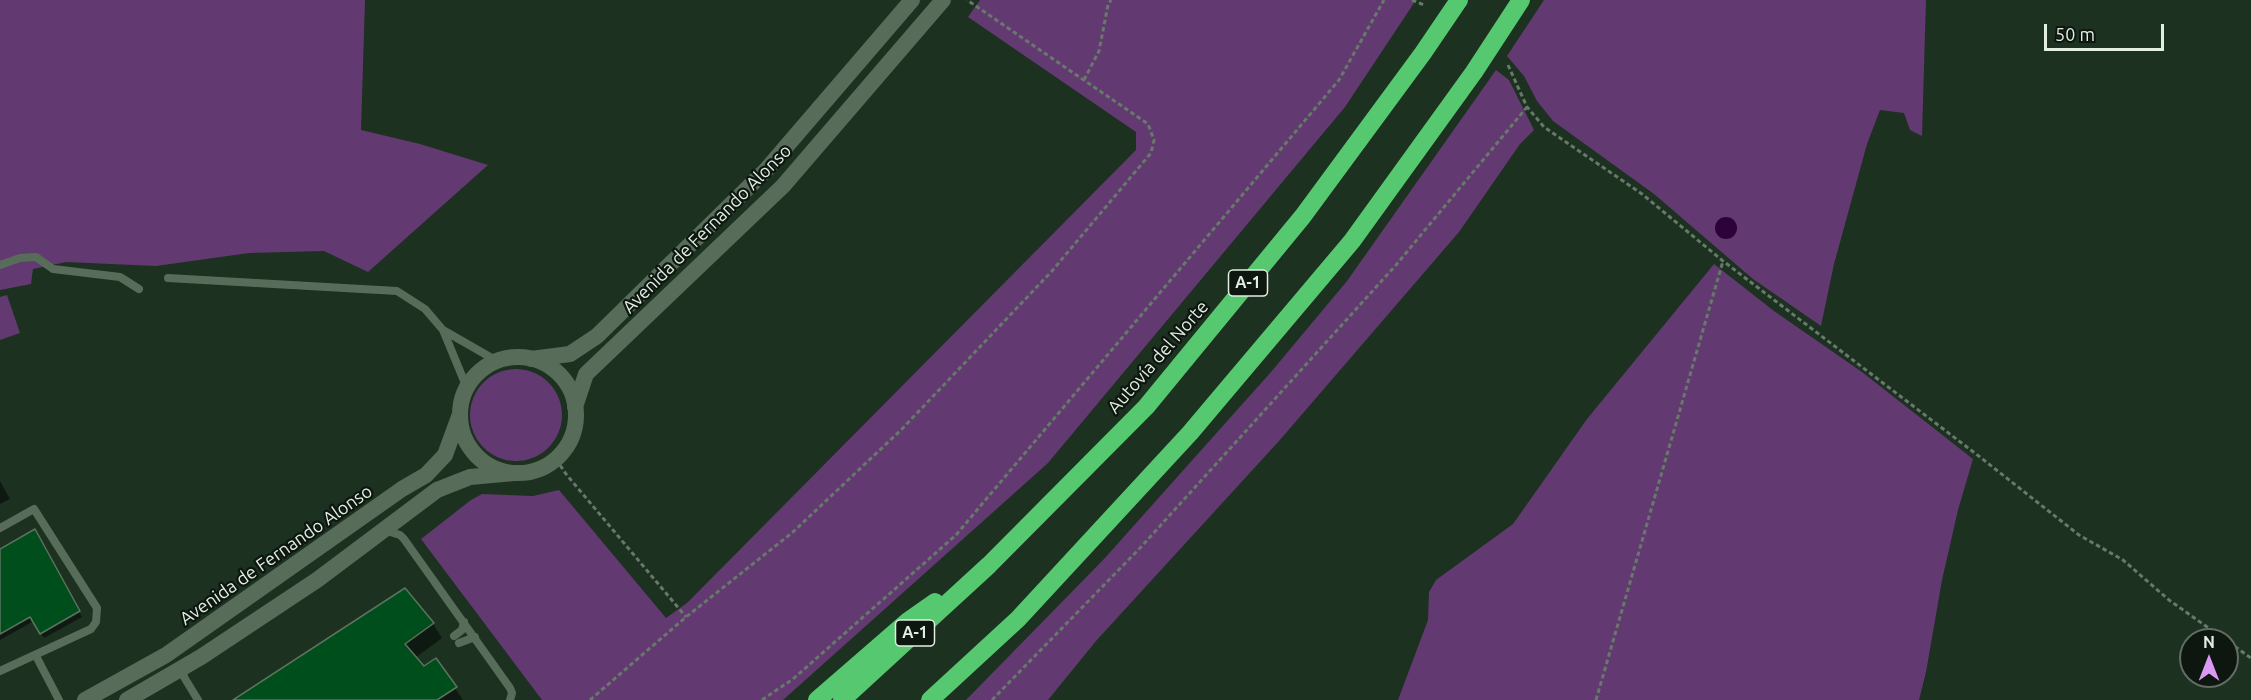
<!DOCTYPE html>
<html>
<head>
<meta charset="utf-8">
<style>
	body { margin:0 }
	#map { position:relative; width:2251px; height:700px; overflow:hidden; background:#1c3120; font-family:Ubuntu,sans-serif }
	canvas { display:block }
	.north { position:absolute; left:2179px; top:628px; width:60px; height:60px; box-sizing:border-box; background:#0d160f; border:2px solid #626c63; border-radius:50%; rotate:0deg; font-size:16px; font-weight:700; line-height:24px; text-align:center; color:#e1eee2 }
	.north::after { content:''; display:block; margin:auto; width:21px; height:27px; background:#dc99f4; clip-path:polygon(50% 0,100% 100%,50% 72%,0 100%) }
	.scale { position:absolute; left:2044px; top:24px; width:120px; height:27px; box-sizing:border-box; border:3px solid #e1eee2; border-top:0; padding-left:8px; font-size:18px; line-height:21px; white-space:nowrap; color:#e1eee2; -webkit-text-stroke:4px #0d160f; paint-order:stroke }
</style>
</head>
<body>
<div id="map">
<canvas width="2251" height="700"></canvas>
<div class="north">N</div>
<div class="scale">50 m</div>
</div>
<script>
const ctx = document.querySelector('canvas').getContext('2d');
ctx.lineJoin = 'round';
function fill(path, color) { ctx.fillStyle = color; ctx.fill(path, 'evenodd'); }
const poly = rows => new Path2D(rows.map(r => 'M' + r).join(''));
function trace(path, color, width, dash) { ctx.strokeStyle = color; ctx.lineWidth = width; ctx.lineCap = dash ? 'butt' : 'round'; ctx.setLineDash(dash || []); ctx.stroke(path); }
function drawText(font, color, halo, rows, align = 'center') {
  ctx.font = font + ' Ubuntu,sans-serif'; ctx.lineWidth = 4.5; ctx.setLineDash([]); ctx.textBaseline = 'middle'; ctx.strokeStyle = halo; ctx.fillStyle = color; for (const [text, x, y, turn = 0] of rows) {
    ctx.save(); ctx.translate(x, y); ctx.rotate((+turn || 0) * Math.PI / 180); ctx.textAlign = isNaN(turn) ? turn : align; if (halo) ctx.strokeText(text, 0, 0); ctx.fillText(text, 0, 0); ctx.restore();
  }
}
fill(poly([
	[0,0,365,0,361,130,420,144,488,165,368,272,324,251,249,253,156,266,66,262,33,269,31,284,0,290],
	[980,0,1416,0,1345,107,1048,463,783,700,542,700,421,539,471,500,482,494,533,496,559,490,666,618,687,603,1136,150,1136,132,968,17],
	[1544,0,1926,0,1922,136,1910,130,1904,113,1880,110,1867,144,1834,264,1821,326,1753,279,1654,194,1553,121,1537,101,1524,76,1507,56],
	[1496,70,1509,80,1534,130,1520,144,1459,232,1279,441,1096,641,1048,700,966,700,1104,559,1271,372,1347,281],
	[1714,264,1774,311,1862,372,1973,459,1958,510,1942,580,1926,672,1919,700,1398,700,1428,620,1429,592,1436,580,1513,524,1587,419],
	[7,295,20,333,0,340,0,297],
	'470 415a46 46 0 1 1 92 0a46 46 0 1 1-92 0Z'
]), '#633972');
fill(poly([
	'1715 228a11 11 0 1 1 22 0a11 11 0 1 1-22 0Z'
]), '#2d0139');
fill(poly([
	[0,481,10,499,0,504],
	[34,531,82,617,44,638,34,621,0,640,0,551],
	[433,624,442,638,415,658,423,668,455,688,463,700,236,700]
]), '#0007');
const building = poly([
	[35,529,80,611,40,634,30,617,0,634,0,549,35,529],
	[405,588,434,623,405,644,424,666,436,658,457,687,437,700,233,700,405,588]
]);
fill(building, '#004e1c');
trace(building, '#5c735f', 1.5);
trace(poly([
	[1412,0,1424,5],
	[1508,65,1527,107,1544,127,1642,194,1723,261,1980,457,2079,535,2123,560,2169,600,2251,658],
	[1084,80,1099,51,1108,5,1111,0],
	[556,459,566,474,686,617],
	[590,700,686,617,793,532,901,430,1052,271,1151,153,1154,140,1148,124,967,0],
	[762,700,793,679,956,535,1339,80,1384,0],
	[992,700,1141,547,1396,265,1527,107],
	[1596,700,1723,261]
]), '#67796a', 3, [4.5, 3]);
trace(poly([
	[0,265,20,258,36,257,53,269,120,277,139,289],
	[168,278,397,291,425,309,443,330,497,361],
	[443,330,467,388],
	[0,528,34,509,97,608,96,622,91,629,0,671],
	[384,530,400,535,404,539,510,688,512,693,510,700],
	[454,636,462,630,464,622],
	[459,643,475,637],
	[36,656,59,700],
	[183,668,184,677,198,700]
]), '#576d5a', 8);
trace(poly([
	'460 415a58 58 0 1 1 116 0a58 58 0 1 1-116 0Z',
	[531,359,570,354,597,336,766,170,912,0],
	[575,407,586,374,783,186,943,0],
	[85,700,166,655,402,489,426,475,445,455,460,414],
	[127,700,201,657,317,580,437,490,470,477,514,473]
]), '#576d5a', 16);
trace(poly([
	[817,700,908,621,935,602],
	[842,700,989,565,1146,407,1303,216,1423,53,1459,0],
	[930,700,1018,619,1190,433,1352,241,1474,72,1521,0]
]), '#56c870', 18);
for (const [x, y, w] of [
	[1248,283,39],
	[915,633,39]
]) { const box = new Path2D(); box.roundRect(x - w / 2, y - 13, w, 26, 4.5); ctx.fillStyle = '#0d160f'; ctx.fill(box); trace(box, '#e1eee2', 1.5); }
drawText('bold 16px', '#e1eee2', null, [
	["A-1",1248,283],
	["A-1",915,633]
]);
drawText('18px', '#e1eee2', '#0d160f', [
	["Avenida de Fernando Alonso",707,229,-45],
	["Autovía del Norte",1158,357,-49],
	["Avenida de Fernando Alonso",276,555,-35]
]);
</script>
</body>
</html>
